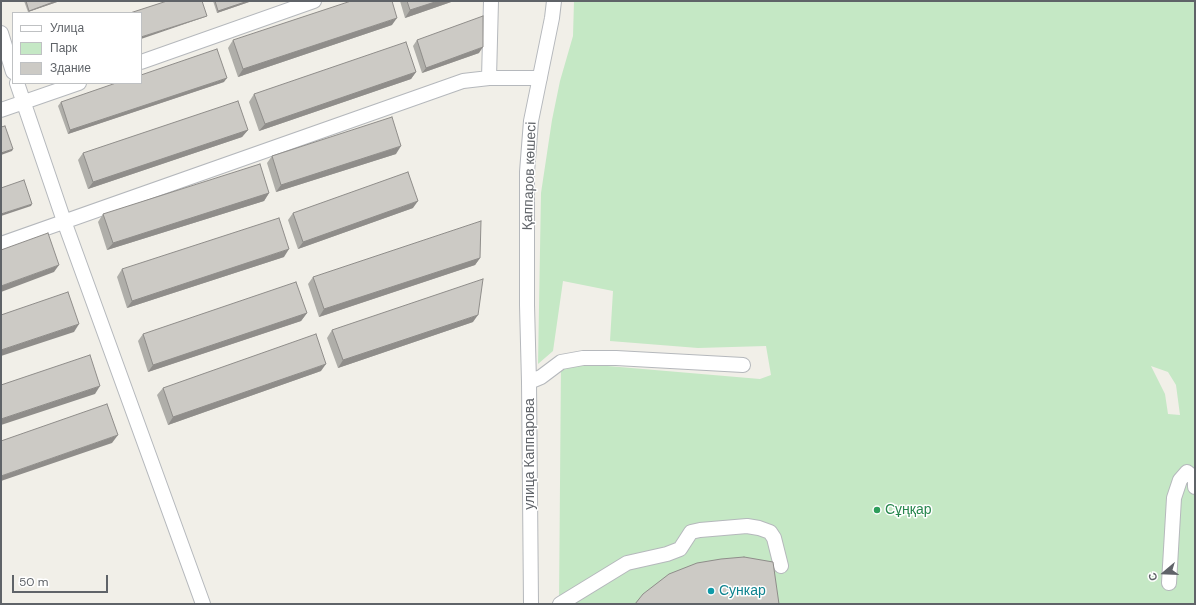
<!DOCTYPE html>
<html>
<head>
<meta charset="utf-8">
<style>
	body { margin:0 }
	#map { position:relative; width:1196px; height:605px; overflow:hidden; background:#f1efe8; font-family:"DM Sans",sans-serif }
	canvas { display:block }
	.frame { position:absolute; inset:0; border:2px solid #5f6368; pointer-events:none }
	.legend { position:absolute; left:12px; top:12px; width:130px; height:72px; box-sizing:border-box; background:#fff; border:1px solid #bfc1c3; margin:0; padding:5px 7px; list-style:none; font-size:12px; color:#5f6368 }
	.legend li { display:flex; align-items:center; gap:8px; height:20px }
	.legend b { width:20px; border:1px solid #bfc1c3 }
	.north { position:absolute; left:1144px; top:553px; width:40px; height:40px; -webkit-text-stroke:3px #fff; paint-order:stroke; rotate:251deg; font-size:11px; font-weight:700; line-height:16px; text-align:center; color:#5f6368 }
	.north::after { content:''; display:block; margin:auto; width:14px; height:18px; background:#5f6368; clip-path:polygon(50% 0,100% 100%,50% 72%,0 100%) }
	.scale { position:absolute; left:12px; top:575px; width:96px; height:18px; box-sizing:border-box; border:2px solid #5f6368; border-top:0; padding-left:5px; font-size:12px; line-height:14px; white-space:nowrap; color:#5f6368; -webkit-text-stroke:3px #fff; paint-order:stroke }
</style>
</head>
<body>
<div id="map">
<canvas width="1196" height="605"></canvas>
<div class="frame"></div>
<ul class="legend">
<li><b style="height:5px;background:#fff"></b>Улица</li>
<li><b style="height:11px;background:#c5e8c5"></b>Парк</li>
<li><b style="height:11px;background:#cccac5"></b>Здание</li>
</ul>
<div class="north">С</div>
<div class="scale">50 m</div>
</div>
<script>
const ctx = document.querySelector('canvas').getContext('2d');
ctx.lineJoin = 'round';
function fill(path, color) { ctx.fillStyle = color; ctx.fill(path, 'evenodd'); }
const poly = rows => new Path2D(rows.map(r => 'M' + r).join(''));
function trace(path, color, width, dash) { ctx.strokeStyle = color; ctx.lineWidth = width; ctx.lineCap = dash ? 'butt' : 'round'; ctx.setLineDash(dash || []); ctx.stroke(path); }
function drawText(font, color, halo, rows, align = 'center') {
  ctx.font = font + ' "DM Sans",sans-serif'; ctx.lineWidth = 3; ctx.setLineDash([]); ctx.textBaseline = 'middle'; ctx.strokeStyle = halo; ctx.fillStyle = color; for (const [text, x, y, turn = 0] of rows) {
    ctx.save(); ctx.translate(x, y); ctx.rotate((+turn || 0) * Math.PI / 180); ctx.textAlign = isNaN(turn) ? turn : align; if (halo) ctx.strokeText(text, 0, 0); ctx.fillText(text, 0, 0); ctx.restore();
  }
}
fill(poly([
	[574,1,1195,1,1195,604,559,604,561,362,760,379,771,375,766,346,698,348,610,341,613,291,563,281,553,351,538,364,541,193,552,120,560,81,573,36],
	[1151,366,1168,372,1176,385,1180,415,1168,414,1165,394]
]), '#c5e8c5');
const minor = poly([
	[1,33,13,72],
	[141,62,314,1],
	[489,78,491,1],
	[17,83,64,221,203,604],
	[1,110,79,83],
	[1,244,463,81,489,78,540,78],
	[529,382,541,377,561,362,583,358,616,358,743,365],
	[1169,583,1174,498,1180,480,1187,472,1195,479,1195,487],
	[531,604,529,382,527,305,527,172,531,121,552,18,554,1],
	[560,604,627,563,667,554,680,549,691,532,700,530,747,526,759,528,770,532,774,538,781,566]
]);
trace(minor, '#b5b8bc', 16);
trace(minor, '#fff', 14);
fill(poly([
	[24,1,60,1,28,12],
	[213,1,252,1,217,13],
	[400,1,454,1,405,18],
	[392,25,238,77,228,48,233,40],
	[417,40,479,53,422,73,413,46],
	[416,72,411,79,259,131,249,102,254,94],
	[224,82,68,134,58,106,61,102],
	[248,130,242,137,88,189,78,160,83,153],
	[396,154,276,192,267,163,272,156],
	[269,193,264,201,107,250,98,222,103,214],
	[413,208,298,249,288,220,293,213],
	[284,257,127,308,117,277,122,269],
	[480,258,475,265,319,317,308,284,313,277],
	[307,313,301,321,148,372,138,341,143,334],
	[473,322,338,368,327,338,332,330],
	[321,371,168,425,157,395,163,388]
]), '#afaea9');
fill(poly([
	[56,1,60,1,28,12,29,11],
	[248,1,252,1,217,13,218,11],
	[438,1,454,1,405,18,410,10],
	[207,16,205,17,141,39,141,37],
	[397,18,392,25,238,77,243,69],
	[483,47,479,53,422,73,426,68],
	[416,72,411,79,259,131,265,124],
	[227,78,224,82,68,134,70,130],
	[248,130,242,137,88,189,93,182],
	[401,146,396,154,276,192,281,185],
	[13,149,12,151,1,155,1,153],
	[269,193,264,201,107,250,113,243],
	[418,201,413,208,298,249,303,242],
	[32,204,31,206,1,216,1,214],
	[289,249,284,257,127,308,132,301],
	[480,258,475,265,319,317,324,309],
	[59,265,54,272,1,292,1,286],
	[307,313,301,321,148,372,153,365],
	[478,315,473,322,338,368,343,360],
	[79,324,74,332,1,356,1,350],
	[326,364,321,371,168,425,173,417],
	[100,386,95,394,1,425,1,419],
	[118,435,112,443,1,481,1,476]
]), '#8f8d8a');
const building = poly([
	[26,1,56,1,29,11,26,1],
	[167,1,202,1,207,16,141,37,141,13,130,13,167,1],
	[215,1,248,1,218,11,215,1],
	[351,1,392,1,397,18,243,69,233,40,351,1],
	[407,1,438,1,410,10,407,1],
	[483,16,483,47,426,68,417,40,483,16],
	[406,42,416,72,265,124,254,94,406,42],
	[217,49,227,78,70,130,61,102,116,83,141,83,141,75,217,49],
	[238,101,248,130,93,182,83,153,238,101],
	[392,117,401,146,281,185,272,156,392,117],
	[5,126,13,149,1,153,1,127,5,126],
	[260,164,269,193,113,243,103,214,260,164],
	[408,172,418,201,303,242,293,213,408,172],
	[24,180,32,204,1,214,1,188,24,180],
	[279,218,289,249,132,301,122,269,279,218],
	[481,221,480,258,324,309,313,277,481,221],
	[48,233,59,265,1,286,1,250,48,233],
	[483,279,478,315,343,360,332,330,483,279],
	[296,282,307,313,153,365,143,334,296,282],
	[68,292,79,324,1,350,1,315,68,292],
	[316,334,326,364,173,417,163,388,316,334],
	[90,355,100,386,1,419,1,385,90,355],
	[107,404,118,435,1,476,1,441,107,404],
	[744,557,773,562,779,604,635,604,643,594,669,574,697,563,721,559,744,557]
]);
fill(building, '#cccac5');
trace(building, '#8f8d8a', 1);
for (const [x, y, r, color] of [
	[877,510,4,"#2e9e5b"],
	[711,591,4,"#0f9aa8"]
]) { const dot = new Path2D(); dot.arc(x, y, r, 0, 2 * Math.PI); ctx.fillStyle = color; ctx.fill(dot); trace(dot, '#fff', 1.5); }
drawText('14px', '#5f6368', '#fff', [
	["Қаппаров көшесі",530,176,-88],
	["улица Каппарова",530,454,-90]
]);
drawText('14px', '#27864d', '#fff', [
	["Сұңқар",885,510]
], 'left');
drawText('14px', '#0d838f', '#fff', [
	["Сункар",719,591]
], 'left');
</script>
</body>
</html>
